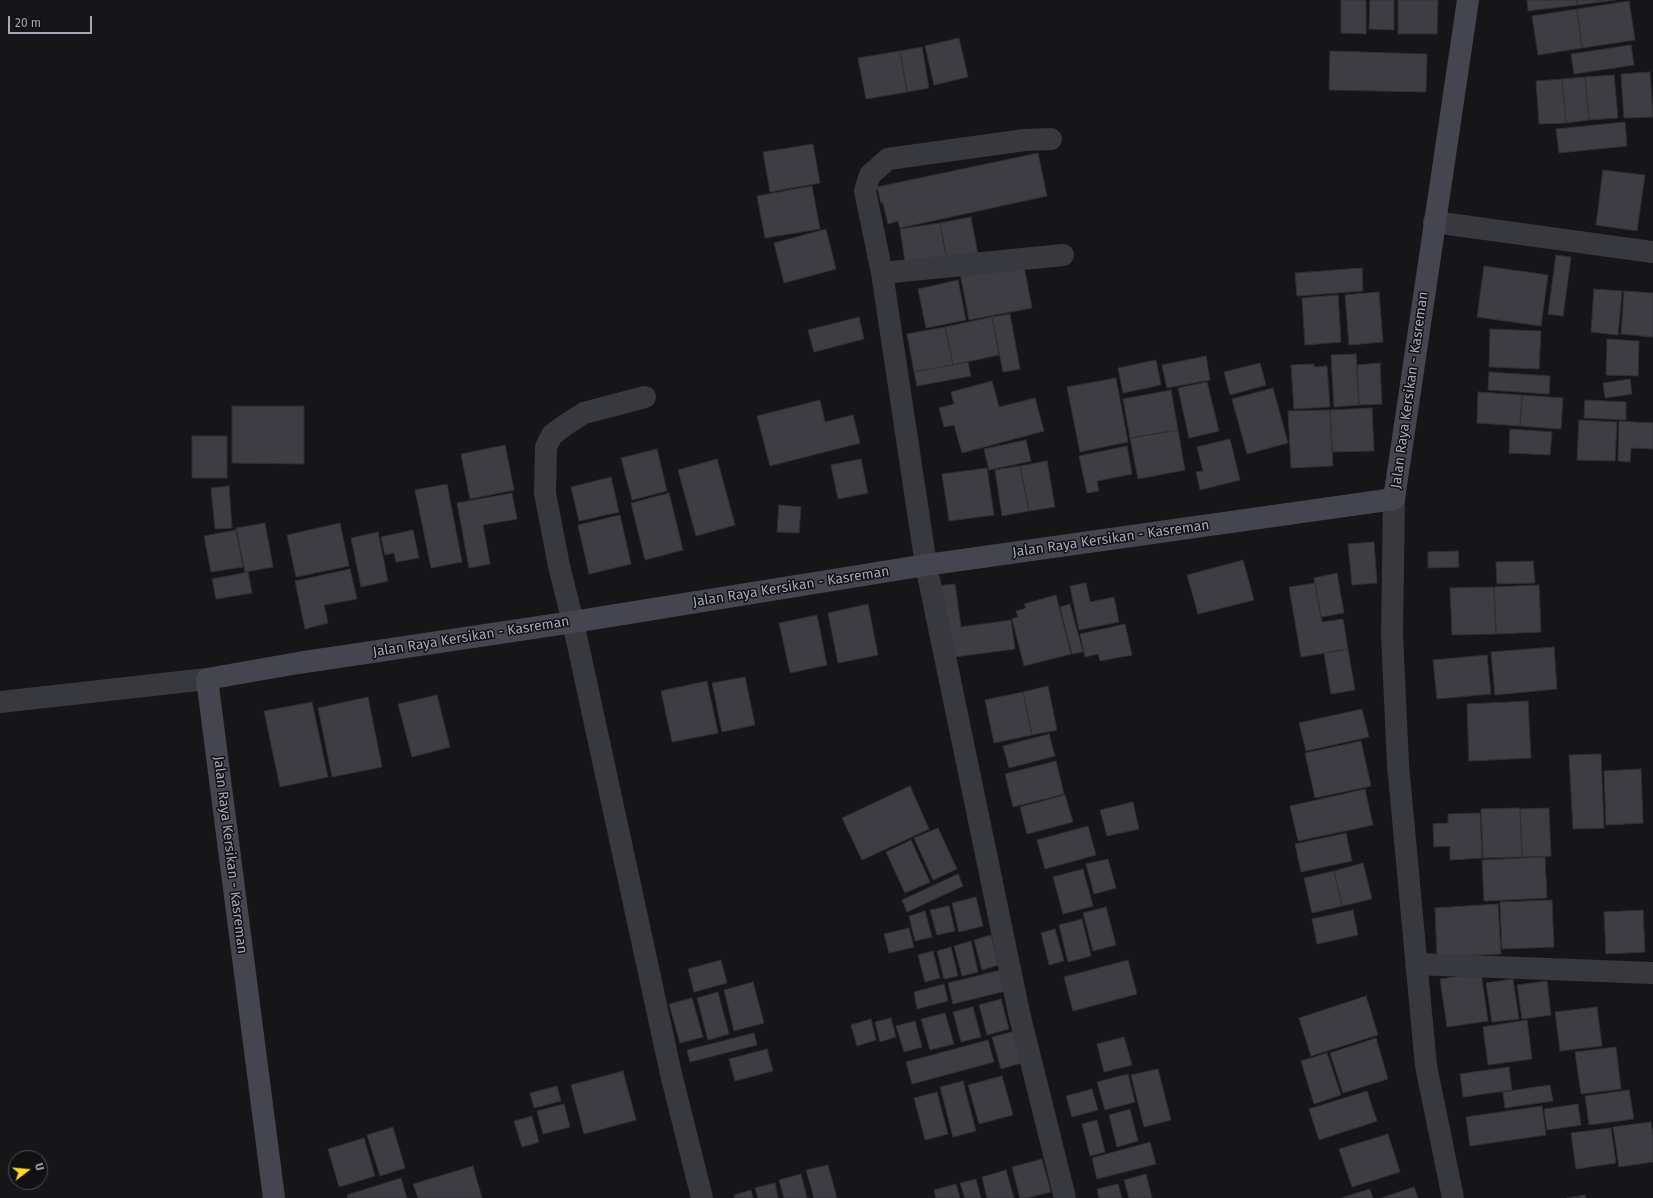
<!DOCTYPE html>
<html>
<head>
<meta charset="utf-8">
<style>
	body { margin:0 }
	#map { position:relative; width:1653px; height:1198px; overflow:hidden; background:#161618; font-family:"Fira Sans",sans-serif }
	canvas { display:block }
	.north { position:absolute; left:8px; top:1150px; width:40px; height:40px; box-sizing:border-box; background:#111113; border:1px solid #4d4e55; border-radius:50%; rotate:74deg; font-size:11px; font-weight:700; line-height:16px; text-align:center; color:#a6a9b9 }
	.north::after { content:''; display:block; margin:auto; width:14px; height:18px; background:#ffd627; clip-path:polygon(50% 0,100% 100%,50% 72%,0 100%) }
	.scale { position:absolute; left:8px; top:16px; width:84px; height:18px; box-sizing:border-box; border:2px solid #a6a9b9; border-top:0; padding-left:5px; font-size:12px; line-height:14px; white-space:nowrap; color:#a6a9b9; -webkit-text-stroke:3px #111113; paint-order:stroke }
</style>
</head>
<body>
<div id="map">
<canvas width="1653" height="1198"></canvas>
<div class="north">U</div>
<div class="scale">20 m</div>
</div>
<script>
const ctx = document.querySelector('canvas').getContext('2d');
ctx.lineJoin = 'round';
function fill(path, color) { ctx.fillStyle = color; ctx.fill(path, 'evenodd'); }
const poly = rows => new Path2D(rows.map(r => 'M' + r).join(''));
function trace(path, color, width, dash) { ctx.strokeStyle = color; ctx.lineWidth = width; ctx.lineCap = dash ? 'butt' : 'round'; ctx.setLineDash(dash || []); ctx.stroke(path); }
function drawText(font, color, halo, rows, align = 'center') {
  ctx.font = font + ' "Fira Sans",sans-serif'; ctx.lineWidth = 3; ctx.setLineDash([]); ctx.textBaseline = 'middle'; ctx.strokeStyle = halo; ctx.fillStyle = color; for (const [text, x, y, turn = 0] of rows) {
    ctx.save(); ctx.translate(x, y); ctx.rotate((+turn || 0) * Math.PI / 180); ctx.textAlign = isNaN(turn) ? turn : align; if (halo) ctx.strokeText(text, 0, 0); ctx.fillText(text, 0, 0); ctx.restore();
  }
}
const building = poly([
	[1341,0,1366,0,1366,34,1341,33,1341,0],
	[1370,0,1394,0,1394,30,1369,29,1370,0],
	[1398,0,1438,0,1437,34,1398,34,1398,0],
	[1527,0,1577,0,1577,5,1528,11,1527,0],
	[1577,0,1616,0,1577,5,1577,0],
	[1629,1,1635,40,1582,48,1577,9,1629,1],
	[1577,9,1582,48,1538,55,1532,16,1577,9],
	[959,38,968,77,934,85,925,46,959,38],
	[1631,45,1634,65,1574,74,1571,54,1631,45],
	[922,47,929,88,907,92,900,51,922,47],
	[900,51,907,92,866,99,858,58,900,51],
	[1330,51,1427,54,1426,92,1329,90,1330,51],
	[1650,72,1653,117,1624,118,1621,74,1650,72],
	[1614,75,1618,118,1589,120,1585,77,1614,75],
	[1585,77,1589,120,1566,123,1562,79,1585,77],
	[1562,79,1566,123,1539,124,1536,81,1562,79],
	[1625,122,1627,146,1559,153,1556,129,1625,122],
	[813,144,820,183,770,192,763,152,813,144],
	[1038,153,1047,196,900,228,898,221,888,224,883,203,881,203,877,187,1038,153],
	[1603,170,1645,175,1637,231,1596,225,1603,170],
	[812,186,820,229,765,238,757,196,812,186],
	[971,217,978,255,947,261,940,223,971,217],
	[940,223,947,261,906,268,900,229,940,223],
	[826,229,836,269,784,283,774,243,826,229],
	[1556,255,1571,257,1563,316,1548,314,1556,255],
	[1023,261,1032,308,969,320,960,273,1023,261],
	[1484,266,1548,275,1541,326,1477,317,1484,266],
	[1362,268,1363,291,1297,296,1295,273,1362,268],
	[958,280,966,320,926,328,918,289,958,280],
	[1594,289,1622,291,1618,335,1591,332,1594,289],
	[1624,291,1653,293,1653,337,1621,334,1624,291],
	[1379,292,1383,342,1349,345,1345,295,1379,292],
	[1338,295,1341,342,1305,345,1302,298,1338,295],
	[1010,314,1020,369,1003,372,992,317,1010,314],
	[859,317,864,339,814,352,808,330,859,317],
	[992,317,999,355,953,365,945,327,992,317],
	[945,327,953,365,914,372,907,334,945,327],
	[1490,329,1541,331,1539,369,1489,367,1490,329],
	[1607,339,1639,341,1638,376,1606,375,1607,339],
	[1356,354,1359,405,1334,407,1331,355,1356,354],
	[1206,356,1210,380,1167,388,1162,365,1206,356],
	[1156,360,1161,385,1123,393,1118,368,1156,360],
	[968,362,971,376,917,386,914,372,968,362],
	[1260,363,1266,385,1230,395,1224,372,1260,363],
	[1380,363,1382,404,1359,405,1357,365,1380,363],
	[1314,364,1314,367,1327,366,1330,407,1294,409,1291,365,1314,364],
	[1489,372,1550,376,1549,394,1488,390,1489,372],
	[1116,378,1128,442,1080,452,1067,387,1116,378],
	[1630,379,1632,394,1605,398,1603,383,1630,379],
	[992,381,999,407,1035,398,1044,431,962,453,954,425,944,427,939,408,954,404,951,392,992,381],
	[1207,382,1219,431,1189,438,1178,388,1207,382],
	[1273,388,1288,443,1247,454,1232,399,1273,388],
	[1171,390,1178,430,1130,438,1123,399,1171,390],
	[1478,392,1522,395,1520,426,1477,423,1478,392],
	[1522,395,1563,398,1561,429,1520,426,1522,395],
	[820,400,825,422,853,415,860,443,770,466,757,416,820,400],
	[1585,400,1626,402,1626,420,1584,418,1585,400],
	[232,406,304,406,304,464,232,463,232,406],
	[1372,408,1374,451,1332,452,1330,410,1372,408],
	[1330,410,1333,466,1291,468,1288,411,1330,410],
	[1579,420,1617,422,1615,461,1577,460,1579,420],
	[1619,421,1653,423,1653,449,1631,448,1630,462,1618,461,1619,421],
	[1510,429,1552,432,1550,455,1509,453,1510,429],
	[1178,430,1185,470,1138,479,1130,438,1178,430],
	[192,436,227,436,227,478,192,478,192,436],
	[1230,439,1240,480,1200,490,1196,472,1203,471,1197,447,1230,439],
	[1026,440,1031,461,989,470,984,449,1026,440],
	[505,445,514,490,470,499,461,454,505,445],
	[1127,446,1132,474,1097,481,1099,491,1087,493,1079,456,1127,446],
	[657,449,667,491,632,500,621,458,657,449],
	[717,459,735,525,696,536,678,470,717,459],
	[861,459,868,493,838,499,831,465,861,459],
	[1047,461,1055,507,1029,511,1020,466,1047,461],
	[1020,466,1029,511,1002,516,995,470,1020,466],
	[987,468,994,515,949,521,942,474,987,468],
	[611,477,619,512,579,521,571,487,611,477],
	[447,484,462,562,431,568,415,490,447,484],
	[229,486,232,528,215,529,211,488,229,486],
	[512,493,517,519,483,525,490,564,469,568,457,503,512,493],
	[669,493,683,550,645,560,631,503,669,493],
	[779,505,801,507,799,533,777,532,779,505],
	[620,515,631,564,589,574,578,525,620,515],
	[265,523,273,567,245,572,236,528,265,523],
	[340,523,349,566,296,577,287,535,340,523],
	[236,530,243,567,211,572,204,536,236,530],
	[413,530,419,558,396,562,394,553,385,555,381,537,413,530],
	[378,532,388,581,361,587,351,538,378,532],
	[1374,542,1377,583,1352,585,1348,544,1374,542],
	[1458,551,1459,567,1428,568,1428,552,1458,551],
	[1243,560,1254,600,1198,614,1187,575,1243,560],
	[1533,561,1535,583,1497,584,1496,562,1533,561],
	[350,569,357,599,324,605,328,623,305,629,295,581,350,569],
	[248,572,252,593,216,599,212,579,248,572],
	[1337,573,1344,613,1321,617,1314,578,1337,573],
	[1086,583,1090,602,1114,597,1119,622,1079,630,1070,586,1086,583],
	[1315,583,1322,622,1343,619,1348,649,1301,657,1289,587,1315,583],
	[955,584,961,627,1011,620,1015,649,947,658,937,586,955,584],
	[1539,585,1541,632,1496,634,1494,587,1539,585],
	[1494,587,1496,634,1452,635,1450,588,1494,587],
	[1056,595,1071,654,1024,666,1012,619,1018,617,1016,611,1026,608,1024,604,1056,595],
	[868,604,878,655,838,663,828,613,868,604],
	[1070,604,1083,652,1072,654,1060,607,1070,604],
	[817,615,827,665,790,673,779,623,817,615],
	[1125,624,1132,655,1100,661,1098,654,1085,657,1080,634,1125,624],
	[1554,647,1557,689,1495,695,1491,652,1554,647],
	[1348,649,1355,690,1331,694,1324,653,1348,649],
	[1487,655,1491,694,1437,699,1433,660,1487,655],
	[745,677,755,725,722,732,712,683,745,677],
	[707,681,718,733,672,742,661,691,707,681],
	[1048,686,1057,730,1032,735,1023,692,1048,686],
	[1023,692,1032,735,994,743,985,700,1023,692],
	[437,695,450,747,412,757,398,704,437,695],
	[368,697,382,767,332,777,318,708,368,697],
	[1528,701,1531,758,1469,761,1467,704,1528,701],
	[312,702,328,777,280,787,264,711,312,702],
	[1362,709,1369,737,1306,751,1299,723,1362,709],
	[1049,734,1055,756,1009,768,1003,746,1049,734],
	[1361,741,1371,786,1315,798,1305,753,1361,741],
	[1601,754,1604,828,1573,829,1569,755,1601,754],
	[1056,761,1064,794,1013,807,1005,774,1056,761],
	[1641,769,1643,823,1606,825,1604,771,1641,769],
	[910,786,929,829,862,860,842,818,910,786],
	[1365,789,1373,825,1298,841,1290,806,1365,789],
	[1065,795,1073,822,1027,834,1020,807,1065,795],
	[1133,802,1139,829,1107,836,1100,810,1133,802],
	[1520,808,1522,857,1483,858,1481,809,1520,808],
	[1549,808,1551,856,1522,857,1520,809,1549,808],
	[1480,813,1482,858,1450,860,1450,846,1434,847,1433,824,1448,823,1448,814,1480,813],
	[1088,826,1096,855,1045,869,1037,840,1088,826],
	[938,828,957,869,933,880,914,838,938,828],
	[1346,833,1352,861,1301,872,1295,844,1346,833],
	[911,840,930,882,905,893,886,852,911,840],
	[1545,857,1547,898,1484,901,1482,860,1545,857],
	[1108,859,1116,888,1094,894,1086,864,1108,859],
	[1363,863,1372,899,1342,906,1334,871,1363,863],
	[1083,869,1093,906,1063,914,1053,877,1083,869],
	[1334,871,1342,906,1312,913,1304,878,1334,871],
	[958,874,963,886,907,912,902,900,958,874],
	[976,897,983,926,959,932,952,903,976,897],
	[1552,900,1554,947,1502,949,1500,902,1552,900],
	[1498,904,1501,954,1437,957,1435,908,1498,904],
	[949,906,955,931,937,935,930,910,949,906],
	[1106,907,1116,945,1093,951,1083,913,1106,907],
	[1353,910,1358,935,1317,944,1312,919,1353,910],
	[1643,910,1645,952,1606,954,1604,912,1643,910],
	[925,911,932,937,915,941,909,916,925,911],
	[1082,919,1091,956,1068,962,1059,925,1082,919],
	[909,928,914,947,889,953,884,934,909,928],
	[1055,929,1064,961,1049,965,1041,933,1055,929],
	[991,935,998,965,982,970,974,940,991,935],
	[971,941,978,972,962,976,954,946,971,941],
	[951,947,958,976,944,979,937,951,951,947],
	[933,951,940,978,925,982,918,955,933,951],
	[721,960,727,983,694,992,688,969,721,960],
	[1128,960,1137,994,1073,1011,1064,977,1128,960],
	[1001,970,1006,991,953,1004,948,983,1001,970],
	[1481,973,1488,1021,1447,1027,1440,979,1481,973],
	[1513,979,1519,1019,1492,1022,1486,983,1513,979],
	[1547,981,1551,1015,1522,1019,1517,985,1547,981],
	[753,982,764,1023,734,1031,724,990,753,982],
	[944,984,948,1001,917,1009,914,992,944,984],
	[718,992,729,1034,708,1040,697,998,718,992],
	[1366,996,1378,1035,1311,1056,1299,1018,1366,996],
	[692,998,703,1037,680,1043,669,1004,692,998],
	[1001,999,1009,1029,987,1035,979,1005,1001,999],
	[973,1007,981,1037,961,1042,953,1012,973,1007],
	[1597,1007,1602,1046,1560,1051,1555,1012,1597,1007],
	[945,1013,954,1044,930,1050,921,1019,945,1013],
	[891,1018,896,1037,880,1042,875,1022,891,1018],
	[871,1019,876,1040,857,1046,851,1025,871,1019],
	[1527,1020,1532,1059,1488,1065,1483,1027,1527,1020],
	[915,1021,922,1047,904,1052,896,1026,915,1021],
	[1019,1030,1028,1061,1001,1069,992,1037,1019,1030],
	[754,1033,757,1045,690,1062,687,1050,754,1033],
	[1124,1037,1132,1065,1104,1072,1097,1044,1124,1037],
	[1376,1038,1388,1079,1343,1093,1330,1053,1376,1038],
	[988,1040,994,1062,912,1084,906,1062,988,1040],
	[1616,1047,1621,1089,1581,1094,1575,1052,1616,1047],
	[767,1049,773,1071,735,1081,729,1059,767,1049],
	[1327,1053,1341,1095,1314,1104,1301,1061,1327,1053],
	[1509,1067,1512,1090,1463,1097,1460,1074,1509,1067],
	[1158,1069,1171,1120,1144,1127,1131,1075,1158,1069],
	[623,1071,636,1120,584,1134,571,1085,623,1071],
	[1128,1074,1135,1102,1105,1110,1097,1082,1128,1074],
	[1002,1076,1013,1115,979,1124,968,1085,1002,1076],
	[963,1081,976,1131,953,1137,940,1087,963,1081],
	[1550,1085,1553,1101,1505,1108,1503,1092,1550,1085],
	[557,1086,561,1101,534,1108,530,1093,557,1086],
	[1092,1089,1098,1110,1072,1117,1066,1096,1092,1089],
	[1629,1090,1634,1119,1589,1125,1585,1096,1629,1090],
	[1367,1091,1377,1121,1319,1140,1309,1109,1367,1091],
	[937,1092,948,1134,925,1140,914,1098,937,1092],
	[564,1104,570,1127,543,1134,537,1111,564,1104],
	[1578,1104,1581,1125,1547,1130,1544,1109,1578,1104],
	[1542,1106,1546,1135,1470,1146,1466,1117,1542,1106],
	[1130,1109,1138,1141,1117,1147,1109,1115,1130,1109],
	[532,1116,539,1142,522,1147,514,1121,532,1116],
	[1097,1120,1105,1152,1090,1156,1082,1124,1097,1120],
	[1651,1122,1653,1135,1653,1162,1619,1167,1613,1127,1651,1122],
	[393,1127,405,1168,380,1176,367,1135,393,1127],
	[1611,1128,1616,1163,1576,1169,1571,1133,1611,1128],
	[1388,1134,1400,1172,1352,1187,1339,1149,1388,1134],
	[364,1138,375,1176,339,1187,328,1149,364,1138],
	[1150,1142,1156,1164,1097,1179,1092,1158,1150,1142],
	[1042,1159,1051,1192,1027,1198,1020,1198,1012,1167,1042,1159],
	[828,1165,837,1198,814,1198,806,1170,828,1165],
	[473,1166,482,1198,418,1198,413,1184,473,1166],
	[1006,1170,1014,1198,987,1198,982,1177,1006,1170],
	[801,1174,807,1198,784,1198,779,1180,801,1174],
	[1146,1174,1152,1198,1129,1198,1124,1180,1146,1174],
	[401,1178,407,1198,348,1198,347,1195,401,1178],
	[976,1179,981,1198,965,1198,960,1183,976,1179],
	[775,1183,778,1198,758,1198,755,1188,775,1183],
	[956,1184,960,1198,936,1198,934,1190,956,1184],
	[1118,1184,1122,1198,1099,1198,1097,1189,1118,1184],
	[1414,1187,1418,1198,1381,1198,1414,1187],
	[1370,1189,1373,1198,1341,1198,1370,1189],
	[751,1190,753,1198,735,1198,734,1195,751,1190],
	[1585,1195,1586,1198,1567,1198,1585,1195]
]);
fill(building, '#3d3d43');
trace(building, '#302f34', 1);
trace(poly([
	[1051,139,1025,140,888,159,870,175,865,191,882,273,926,565,1019,1013,1065,1198],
	[1434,222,1653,252],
	[882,273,1063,255],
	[645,397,584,413,565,425,552,435,546,447,545,493,559,566,573,622,671,1074,702,1198],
	[1394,499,1392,634,1398,765,1426,1066,1453,1198],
	[0,702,207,679],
	[1416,964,1653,973]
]), '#38383f', 22);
trace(poly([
	[274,1198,207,679,298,663,573,622,926,565,1394,499,1468,0]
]), '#44454e', 22);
drawText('14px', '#a6a9b9', '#111113', [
	["Jalan Raya Kersikan - Kasreman",1410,390,-82],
	["Jalan Raya Kersikan - Kasreman",1111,539,-8],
	["Jalan Raya Kersikan - Kasreman",791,587,-9],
	["Jalan Raya Kersikan - Kasreman",471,637,-9],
	["Jalan Raya Kersikan - Kasreman",230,855,83]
]);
</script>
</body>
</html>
